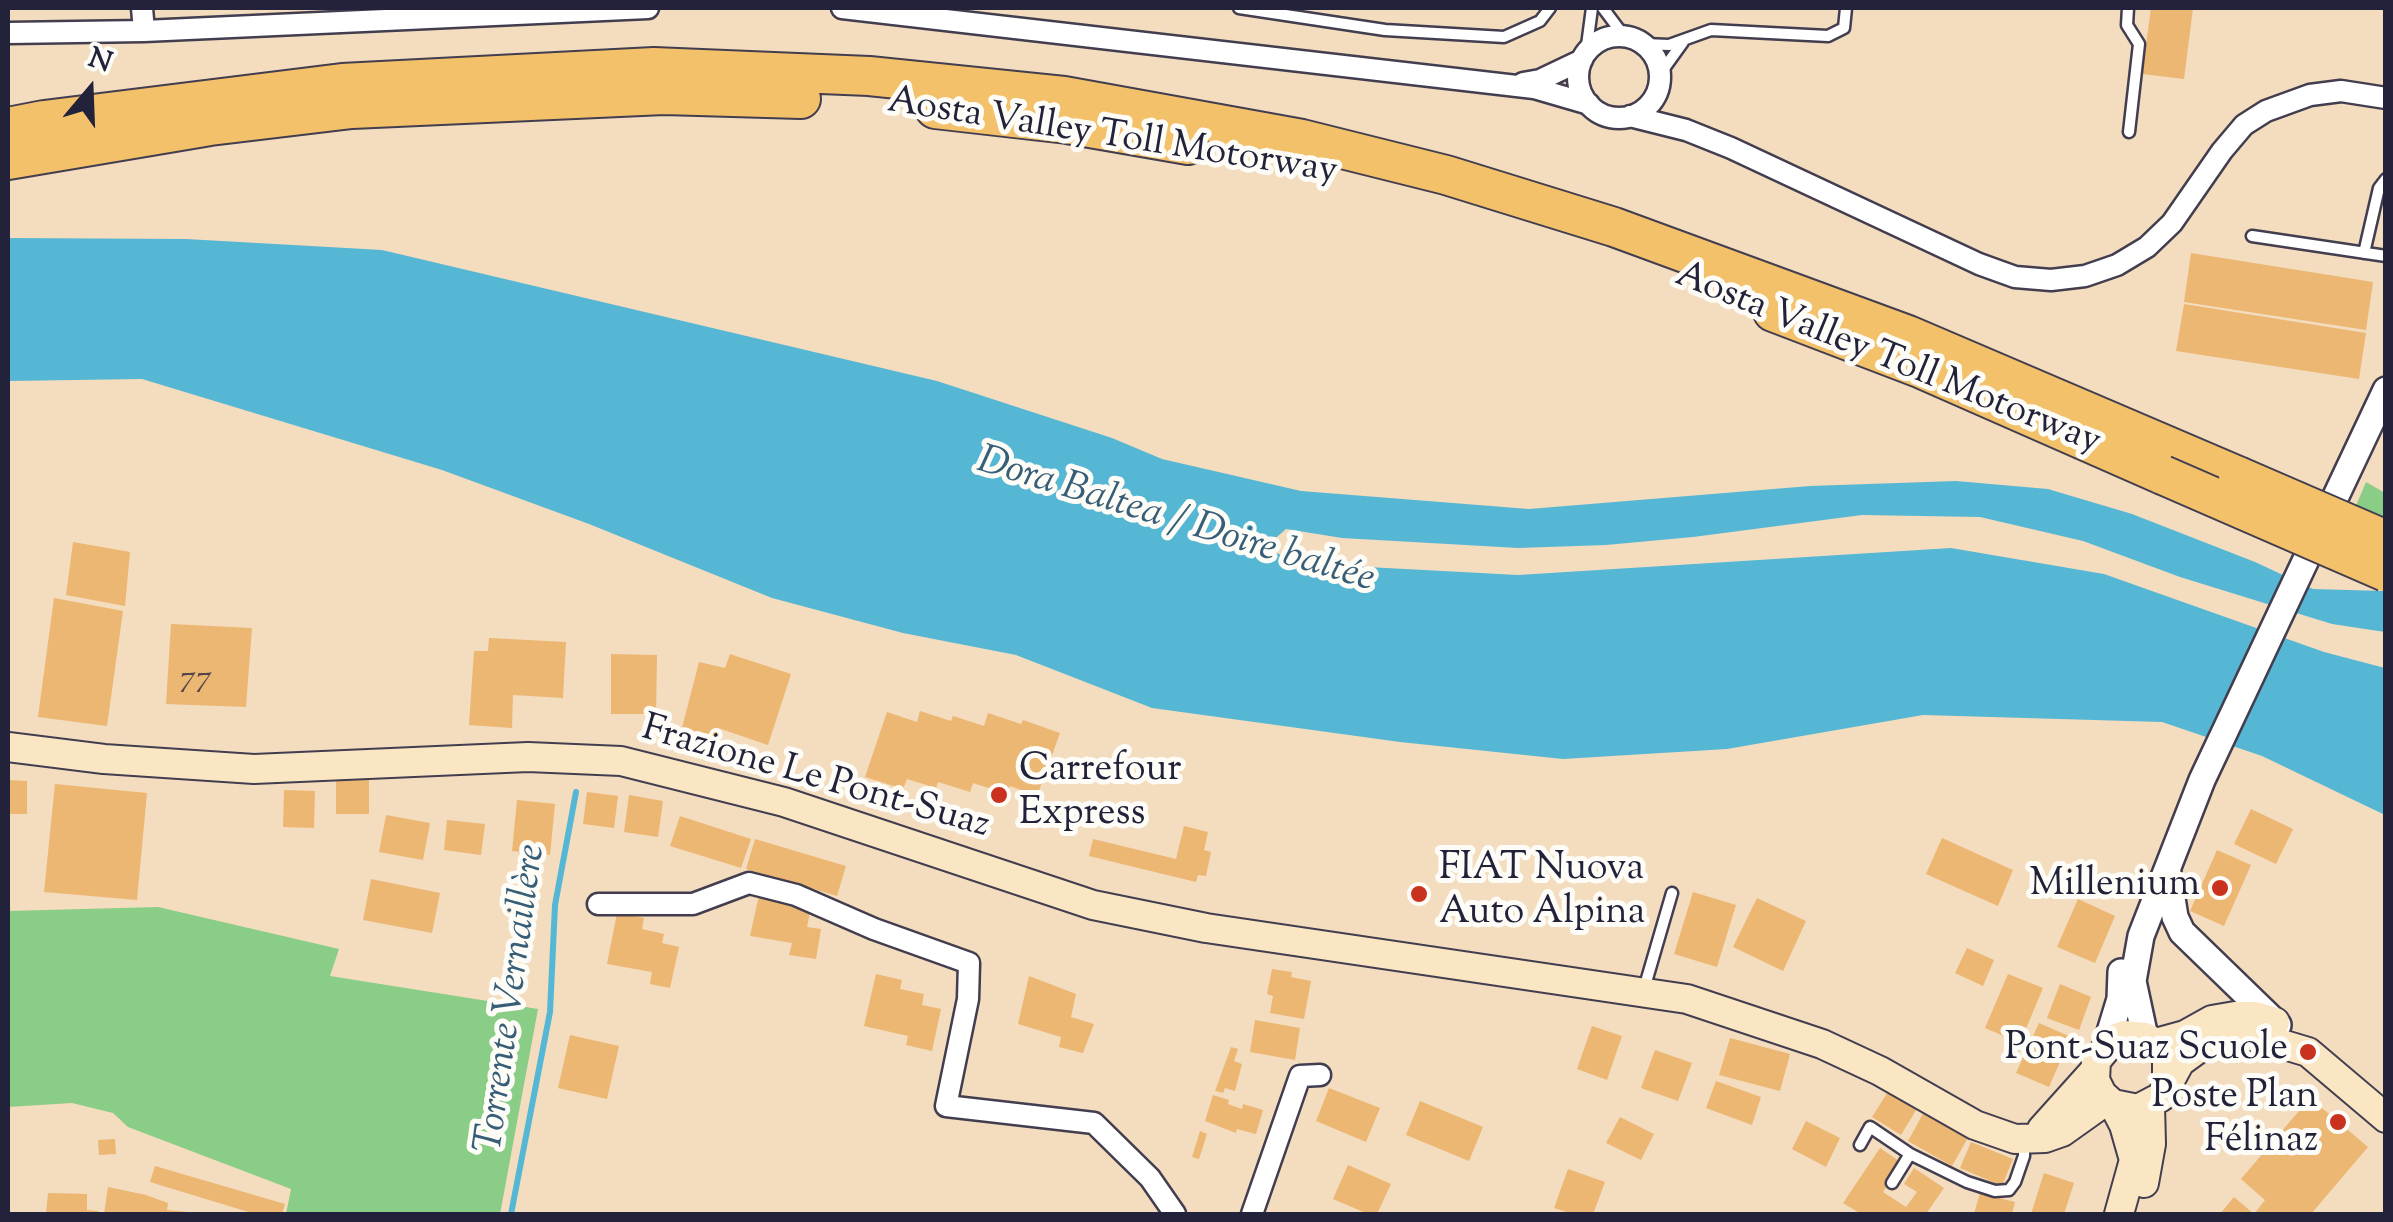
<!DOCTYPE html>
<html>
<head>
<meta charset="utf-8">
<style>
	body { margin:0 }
	#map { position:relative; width:2393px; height:1222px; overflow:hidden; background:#f4dcbf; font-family:"Sorts Mill Goudy",serif }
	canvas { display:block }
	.frame { position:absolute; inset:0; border:10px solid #22223b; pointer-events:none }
	.north { position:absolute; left:40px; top:40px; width:100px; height:100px; -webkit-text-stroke:8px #fdfcf7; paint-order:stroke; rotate:19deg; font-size:28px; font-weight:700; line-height:40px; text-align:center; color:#22223b }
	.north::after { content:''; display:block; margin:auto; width:35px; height:45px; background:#22223b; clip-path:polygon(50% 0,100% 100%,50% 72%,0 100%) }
</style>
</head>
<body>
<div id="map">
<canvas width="2393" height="1222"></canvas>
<div class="frame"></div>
<div class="north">N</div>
</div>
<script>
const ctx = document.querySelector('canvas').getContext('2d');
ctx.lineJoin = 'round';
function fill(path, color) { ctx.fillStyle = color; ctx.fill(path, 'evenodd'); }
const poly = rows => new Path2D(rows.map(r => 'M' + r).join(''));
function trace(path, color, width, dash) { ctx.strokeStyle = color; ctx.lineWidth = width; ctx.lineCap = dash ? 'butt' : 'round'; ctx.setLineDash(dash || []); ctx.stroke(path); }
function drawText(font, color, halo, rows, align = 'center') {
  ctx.font = font + ' "Sorts Mill Goudy",serif'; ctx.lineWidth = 10; ctx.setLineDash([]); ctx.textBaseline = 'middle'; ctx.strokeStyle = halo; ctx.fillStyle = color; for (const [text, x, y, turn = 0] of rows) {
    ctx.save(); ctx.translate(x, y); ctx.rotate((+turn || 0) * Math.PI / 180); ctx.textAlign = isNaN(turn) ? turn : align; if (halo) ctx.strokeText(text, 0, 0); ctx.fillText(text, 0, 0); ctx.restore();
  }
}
fill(poly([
	[2366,482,2385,493,2385,523,2355,508],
	[158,907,339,949,330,976,538,1009,500,1214,286,1214,291,1189,128,1127,113,1113,72,1103,8,1107,8,911]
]), '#89cd86');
fill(poly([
	[8,238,186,239,382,250,937,381,1112,438,1162,459,1301,491,1529,509,1810,486,1956,481,2048,489,2132,514,2255,562,2313,589,2385,591,2385,632,2332,624,2180,577,2083,541,1980,517,1862,515,1693,537,1606,545,1518,548,1342,538,1286,529,1263,549,1311,564,1518,575,1951,548,2104,574,2324,652,2385,668,2385,815,2262,756,2162,722,1923,715,1727,749,1563,759,1400,742,1152,708,1016,655,903,633,772,598,589,524,442,470,142,379,8,381]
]), '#56b7d4');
trace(poly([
	[511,1214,550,1012,555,905,576,792]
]), '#56b7d4', 6);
fill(poly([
	[2151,8,2193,8,2184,79,2142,74],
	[2191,253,2373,282,2366,330,2184,302],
	[2184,304,2366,333,2359,379,2176,351],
	[73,542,130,552,125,606,66,595],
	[54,598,123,611,107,726,38,717],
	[171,624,252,628,246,707,166,704],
	[489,638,566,642,563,698,513,695,512,728,469,725,474,651,488,651],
	[611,654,657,655,656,714,611,714],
	[730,654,791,674,768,745,718,728,716,737,682,728,699,662,725,668],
	[920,711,951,721,953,716,984,726,988,713,1021,724,1023,720,1060,733,1037,796,1010,786,1007,794,973,783,970,792,938,782,936,788,907,779,903,789,865,777,887,712,917,722],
	[336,774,369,774,369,814,336,814],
	[8,780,27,781,27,814,8,814],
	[55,784,147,793,137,900,44,892],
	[284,790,315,791,314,828,283,827],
	[587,792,618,796,614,828,583,824],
	[629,795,663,801,658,837,624,832],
	[517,800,555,804,550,855,512,851],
	[2251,809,2293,829,2276,864,2234,844],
	[386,815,430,823,423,860,379,852],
	[680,816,751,839,741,868,670,846],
	[447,820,485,824,481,855,444,850],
	[1184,826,1208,832,1204,850,1211,852,1206,876,1198,875,1196,882,1089,856,1093,839,1176,859],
	[1942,838,2013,870,1998,906,1926,874],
	[755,839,846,866,837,896,746,869],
	[2217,850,2251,865,2224,926,2190,911],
	[371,879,440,893,432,933,363,920],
	[760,891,811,907,807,927,821,929,816,959,789,955,792,943,750,936],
	[1693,892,1736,905,1717,967,1674,954],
	[1757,898,1806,921,1783,971,1733,947],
	[2078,899,2115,916,2095,963,2057,947],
	[617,913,644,918,642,929,664,934,662,943,679,947,670,988,650,984,652,972,607,964],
	[1967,948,1994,960,1983,986,1955,973],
	[1272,969,1292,972,1291,977,1311,981,1304,1019,1270,1013,1273,996,1267,994],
	[876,974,902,980,900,989,924,994,922,1005,941,1009,932,1051,906,1045,908,1036,864,1026],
	[2008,974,2043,988,2020,1043,1985,1028],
	[1029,976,1076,994,1071,1017,1094,1024,1083,1053,1059,1047,1061,1037,1018,1024],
	[2060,984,2091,997,2079,1030,2047,1018],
	[1255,1020,1300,1028,1295,1060,1250,1052],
	[2039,1023,2071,1037,2049,1087,2016,1073],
	[1592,1026,1622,1036,1607,1080,1577,1069],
	[570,1035,619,1046,607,1099,558,1088],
	[1730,1038,1790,1054,1780,1091,1719,1075],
	[1231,1047,1238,1049,1234,1061,1242,1064,1235,1091,1225,1088,1223,1093,1215,1091],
	[1655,1050,1692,1063,1678,1101,1641,1088],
	[1716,1081,1761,1097,1752,1125,1706,1108],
	[1329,1088,1380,1108,1366,1142,1316,1121],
	[1889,1090,1918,1107,1901,1135,1872,1117],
	[1213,1095,1229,1100,1228,1104,1242,1109,1243,1104,1263,1110,1256,1134,1237,1129,1236,1133,1205,1121],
	[2310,1098,2368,1147,2311,1214,2220,1214,2234,1197,2254,1214,2265,1200,2241,1179],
	[1420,1101,1483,1127,1469,1161,1406,1135],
	[1925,1110,1970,1134,1952,1166,1908,1141],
	[1620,1117,1654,1134,1641,1160,1606,1143],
	[1806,1121,1840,1138,1826,1167,1792,1149],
	[1200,1131,1207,1134,1199,1159,1192,1157],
	[115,1139,116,1154,99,1155,98,1140],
	[1971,1142,2013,1159,2002,1186,1960,1168],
	[1880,1148,1902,1163,1883,1192,1906,1207,1917,1192,1904,1184,1914,1168,1944,1188,1926,1214,1861,1214,1843,1203],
	[1348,1165,1391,1184,1377,1214,1368,1214,1333,1199],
	[155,1166,285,1204,282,1214,255,1214,150,1182],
	[1568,1169,1605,1182,1593,1214,1573,1214,1554,1208],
	[2044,1173,2074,1183,2064,1214,2031,1214],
	[108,1187,146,1195,168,1203,167,1210,188,1212,188,1214,104,1214],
	[48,1193,87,1194,87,1210,98,1211,98,1214,46,1214],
	[1980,1193,2015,1202,2012,1214,1974,1214]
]), '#ebb772');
const service = poly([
	[1239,8,1385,30,1504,37,1540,21,1550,8],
	[1603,8,1624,36],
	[2128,8,2127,25,2139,44,2129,132],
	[1644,44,1669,45,1711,30,1828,36,1844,28,1846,8],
	[1586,53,1592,8],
	[1660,74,1683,42],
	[2252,236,2386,256],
	[2364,253,2379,188,2386,179],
	[1644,989,1672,893],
	[1860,1145,1870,1127,1910,1154,1967,1182,1995,1191,2009,1190,2015,1182,2024,1156,2024,1140],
	[1892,1183,1910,1154]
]);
const minor = poly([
	[142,8,144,31],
	[842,8,1534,88,1589,104],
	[8,33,144,31,648,8],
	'1578 77a41 41 0 1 1 82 0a41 41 0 1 1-82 0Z',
	[1523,83,1540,80,1582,60],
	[1630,116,1686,130,1731,148,1979,264,2015,277,2051,280,2085,276,2117,265,2147,247,2172,223,2222,151,2244,125,2266,111,2310,95,2341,91,2386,98],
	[598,904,693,904,749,883,796,895,874,929,969,963,968,999,946,1106,1094,1123,1150,1178,1175,1214],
	[1252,1214,1300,1076,1320,1075]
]);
const tertiary = poly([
	[2168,873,2175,917,2182,932,2278,1025],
	[2145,1037,2133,981,2141,936,2202,780,2386,390],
	[2106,1045,2120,999,2121,972]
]);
const secondary = poly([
	[8,747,104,759,254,769,528,757,621,761,784,802,1093,905,1206,928,1687,999,1822,1044,1880,1071,1975,1125,2015,1139,2045,1138,2062,1132,2107,1100],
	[2156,1043,2185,1035,2212,1020,2235,1016,2255,1016,2275,1022],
	[2167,1086,2167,1058,2156,1043,2145,1037,2124,1035,2114,1039,2096,1061,2095,1080,2102,1094,2113,1104,2138,1109,2161,1097,2167,1086,2180,1062,2202,1046,2234,1034,2258,1037,2308,1052,2386,1118],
	[2113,1104,2124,1125,2134,1160,2119,1214],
	[2042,1129,2095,1070],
	[2144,1183,2151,1144,2150,1105]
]);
const motorway = poly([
	[935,109,1067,124,1188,145],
	[8,127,44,120,342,83,654,67,869,76,1064,96,1302,139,1446,175,1614,227,1908,335,2238,476],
	[8,160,210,126,352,109,664,95,801,99],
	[1773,312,1922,369,2163,475]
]);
trace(service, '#423e4f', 15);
trace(minor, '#423e4f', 25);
trace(tertiary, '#423e4f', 30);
trace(secondary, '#423e4f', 32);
trace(motorway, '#423e4f', 42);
trace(service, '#fff', 10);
trace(minor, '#fff', 20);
trace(tertiary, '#fff', 25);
trace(secondary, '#fbe6c4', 28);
trace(motorway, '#f4c16b', 38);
const motorwayBridge = poly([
	[2163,475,2386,572],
	[2238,476,2386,540]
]);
trace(motorwayBridge, '#423e4f', 42, []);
trace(motorwayBridge, '#f4c16b', 38);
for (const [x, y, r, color] of [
	[999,795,10,"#c8321e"],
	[2220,888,10,"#c8321e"],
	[1419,894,10,"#c8321e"],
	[2308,1052,10,"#c8321e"],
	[2338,1122,10,"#c8321e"]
]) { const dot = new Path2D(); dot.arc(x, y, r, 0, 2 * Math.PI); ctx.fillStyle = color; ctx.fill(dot); trace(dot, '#fdfcf7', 4); }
drawText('32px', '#544749', null, [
	["77",196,681]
]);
drawText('38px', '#22223b', '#fdfcf7', [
	["Aosta Valley Toll Motorway",1112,139,9],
	["Aosta Valley Toll Motorway",1887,361,22],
	["Frazione Le Pont-Suaz",815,780,16]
]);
drawText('38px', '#22223b', '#fdfcf7', [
	["Carrefour",1019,773,"left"],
	["Express",1019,817,"left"],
	["FIAT Nuova",1439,872,"left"],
	["Auto Alpina",1439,916,"left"],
	["Millenium",2200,888],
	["Pont-Suaz Scuole",2288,1052],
	["Poste Plan",2318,1100],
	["Félinaz",2318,1144]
], 'right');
drawText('italic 40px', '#375e78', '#fdfcf7', [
	["Dora Baltea / Doire baltée",1175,523,17],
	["Torrente Vernaillère",514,999,-82]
]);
</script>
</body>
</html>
